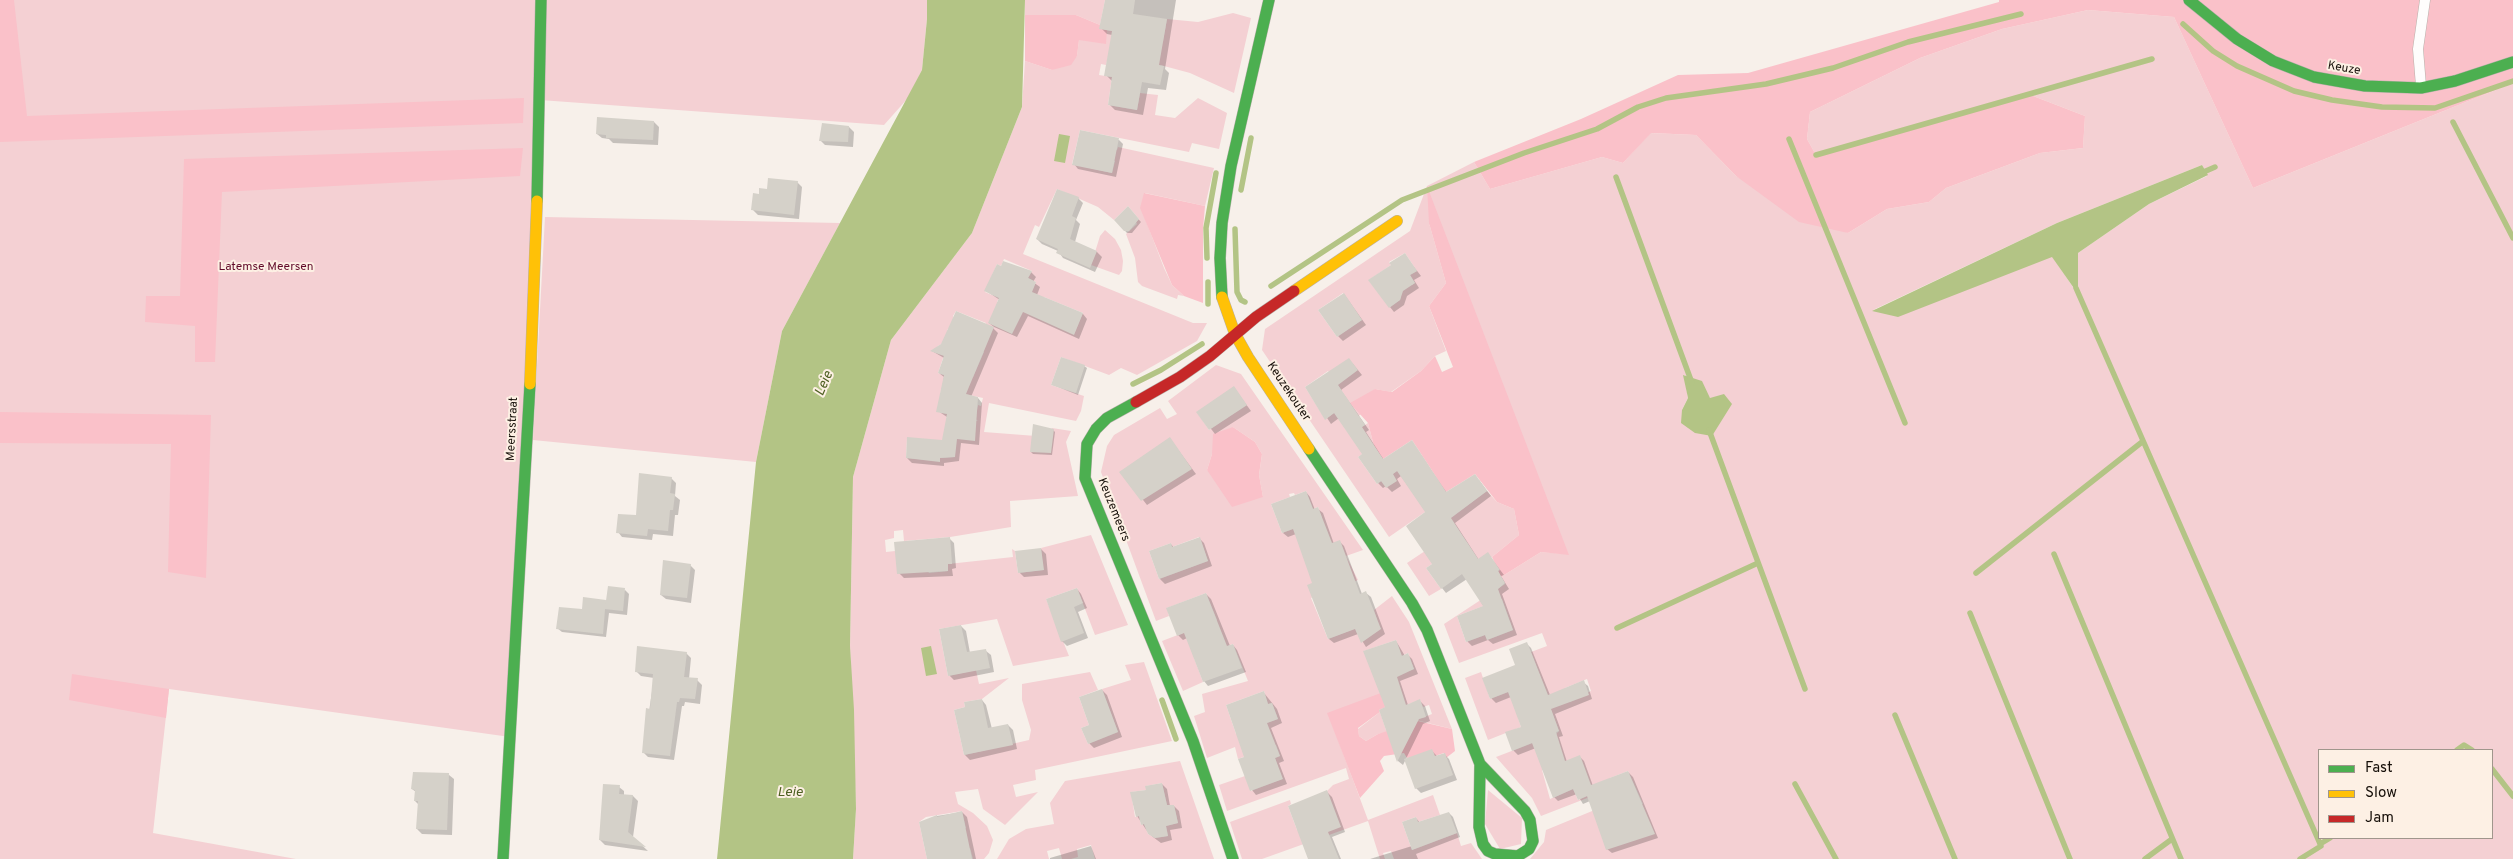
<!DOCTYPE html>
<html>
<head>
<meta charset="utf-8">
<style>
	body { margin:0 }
	#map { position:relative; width:2513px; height:859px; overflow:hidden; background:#f7f0ea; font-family:Overpass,sans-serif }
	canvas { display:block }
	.legend { position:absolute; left:2318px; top:749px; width:175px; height:90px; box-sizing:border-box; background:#fdf0e4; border:1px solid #a0968c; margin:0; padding:6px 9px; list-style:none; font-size:15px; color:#150e08 }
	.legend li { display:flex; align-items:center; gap:10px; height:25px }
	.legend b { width:25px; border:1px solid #a0968c }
</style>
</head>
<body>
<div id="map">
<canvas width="2513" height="859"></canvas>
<ul class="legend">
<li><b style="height:6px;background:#4caf50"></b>Fast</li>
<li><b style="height:6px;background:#ffc107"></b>Slow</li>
<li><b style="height:6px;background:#c62828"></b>Jam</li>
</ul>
</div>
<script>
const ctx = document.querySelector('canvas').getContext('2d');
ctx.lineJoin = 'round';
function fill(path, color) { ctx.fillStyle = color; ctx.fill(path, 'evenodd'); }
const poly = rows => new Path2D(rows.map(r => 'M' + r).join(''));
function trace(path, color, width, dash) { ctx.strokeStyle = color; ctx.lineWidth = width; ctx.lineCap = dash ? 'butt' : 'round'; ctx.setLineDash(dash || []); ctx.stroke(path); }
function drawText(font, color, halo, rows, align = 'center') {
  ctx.font = font + ' Overpass,sans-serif'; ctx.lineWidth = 4; ctx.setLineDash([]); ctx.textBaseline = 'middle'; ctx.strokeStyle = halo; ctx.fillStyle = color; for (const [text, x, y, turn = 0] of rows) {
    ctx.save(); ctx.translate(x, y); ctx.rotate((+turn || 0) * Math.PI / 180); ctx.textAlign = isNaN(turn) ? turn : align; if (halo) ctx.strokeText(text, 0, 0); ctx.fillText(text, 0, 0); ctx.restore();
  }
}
fill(poly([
	[0,0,927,0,927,19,922,70,908,98,884,125,540,100,510,737,169,689,153,833,296,859,0,859],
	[1025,0,1105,0,1100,25,1076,15,1025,15],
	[2088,10,2174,17,2253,188,2513,83,2513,859,1530,859,1544,842,1546,830,1614,802,1643,804,1628,771,1610,778,1613,788,1541,816,1532,798,1496,757,1556,734,1559,731,1550,707,1518,718,1521,727,1488,740,1465,678,1481,672,1490,699,1541,679,1531,652,1547,646,1542,633,1459,663,1444,624,1505,584,1501,577,1541,552,1568,554,1429,223,1446,283,1429,306,1446,351,1435,356,1421,371,1391,392,1375,389,1364,412,1344,427,1350,435,1368,423,1374,446,1358,457,1377,484,1422,455,1436,478,1425,512,1389,537,1262,350,1265,329,1410,231,1427,186,1474,162,1490,189,1602,157,1623,163,1650,133,1696,135,1736,176,1848,233,1887,209,1929,202,1946,188,2040,153,2083,148,2085,116,2028,94,1816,155,1807,139,1810,112,1920,58,2002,29],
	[2202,165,2207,176,2149,204,2078,253,2077,293,2052,256,1873,310,2057,223],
	[1405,253,1417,271,1410,275,1415,283,1412,285,1409,281,1396,290,1401,297,1400,300,1390,307,1369,280,1391,265,1389,262],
	[1343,293,1362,320,1337,337,1318,310],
	[1328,371,1350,403,1325,419,1305,387],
	[1684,375,1710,398,1682,410,1688,398],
	[1502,599,1513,630,1487,640,1485,635,1466,642,1457,616],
	[1587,679,1591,691,1570,702,1565,688],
	[2319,750,2492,750,2492,838,2319,838],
	[1542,770,1592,794,1578,800,1573,789,1550,799],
	[1233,13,1251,18,1234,93,1190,73,1164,66,1108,57,1106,65,1101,64,1099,75,1112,77,1108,105,1137,110,1140,93,1158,95,1155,115,1175,118,1198,98,1227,113,1219,149,1192,143,1189,152,1080,130,1072,164,1112,173,1115,161,1105,159,1108,148,1117,150,1118,147,1214,168,1205,206,1145,193,1141,208,1164,268,1172,285,1184,296,1178,295,1177,299,1142,286,1138,282,1135,258,1126,234,1137,224,1136,222,1139,219,1128,206,1114,220,1098,207,1057,189,1039,227,1035,225,1023,254,1193,323,1207,323,1197,341,1137,375,1121,368,1109,375,1061,357,1051,385,1084,396,1081,411,1076,421,989,403,984,432,1049,437,1052,428,1071,431,1066,442,1078,496,1010,501,1011,527,950,537,904,541,903,530,894,531,894,538,885,540,886,552,895,551,928,571,929,573,948,571,948,564,1013,557,1012,549,1015,551,1018,573,1043,570,1041,548,1091,535,1128,625,1095,635,1077,588,1046,599,1069,656,1013,666,997,619,939,629,948,676,976,670,979,684,1009,678,982,699,964,702,965,707,954,710,964,755,1029,740,1031,730,1022,700,1022,684,1090,672,1098,690,1079,697,1089,725,1081,728,1088,744,1118,732,1102,689,1131,680,1125,665,1144,662,1172,741,1035,770,1036,780,1013,785,1016,797,1038,792,1005,825,983,809,978,789,955,792,958,804,973,813,987,826,993,840,989,853,984,859,973,859,970,848,962,849,958,830,966,828,962,811,926,817,919,822,927,859,853,859,856,809,850,646,853,477,891,340,972,233,1022,107,1025,61,1052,70,1077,56,1079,40,1107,30,1163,41,1167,19,1198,22],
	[1004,259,1032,271,1028,278,1036,282,1029,297,1044,297,1083,313,1074,334,1026,305,997,302,999,298,985,292,997,264,1001,266],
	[956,311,986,323,977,344,970,346,984,352,973,377,952,378,938,373,944,355,937,349,938,346,956,335,947,330,955,321,953,316],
	[941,389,983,398,981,406,978,405,975,419,978,421,964,418,946,422,947,414,939,412],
	[907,438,955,457,940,458,940,461,906,458],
	[545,217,840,223,782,331,756,462,533,440],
	[1105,230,1115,239,1121,250,1123,261,1122,271,1119,275,1091,265,1100,236],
	[1216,365,1241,374,1363,550,1346,556,1358,580,1311,598,1328,639,1377,620,1374,610,1392,596,1409,622,1452,729,1416,720,1432,714,1429,705,1423,707,1420,700,1406,705,1328,713,1368,820,1433,795,1440,815,1418,822,1416,817,1402,822,1412,850,1457,833,1461,846,1471,843,1482,859,1394,859,1391,851,1383,853,1385,859,1380,859,1368,821,1262,859,1242,859,1230,822,1290,800,1291,804,1288,806,1297,830,1327,791,1333,785,1349,779,1346,768,1227,811,1219,785,1245,776,1251,791,1282,779,1275,758,1280,756,1276,745,1238,759,1235,747,1207,758,1194,716,1205,712,1202,694,1248,681,1233,644,1194,658,1203,682,1183,691,1162,641,1217,620,1206,593,1167,608,1169,616,1156,621,1101,472,1107,446,1114,435,1160,408,1167,419,1177,414,1168,401],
	[1247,405,1209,430,1197,412],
	[1233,427,1255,442,1262,454,1259,475,1263,497,1207,470,1212,454],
	[1306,491,1313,509,1318,507,1322,518,1282,533,1271,504,1290,497,1289,494,1294,493,1295,495],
	[1199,537,1208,561,1159,579,1149,551,1171,543,1172,547],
	[1396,640,1400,651,1398,652,1399,657,1408,653,1414,669,1402,673,1364,651],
	[1264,691,1268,704,1272,703,1278,719,1236,734,1226,705],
	[1487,491,1497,502,1514,509,1519,535,1492,557,1478,559,1466,541,1426,568,1441,589,1429,596,1407,563,1437,543,1430,532],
	[1380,712,1387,733,1378,734,1366,741,1359,736,1358,729],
	[1180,761,1214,859,1095,859,1091,845,1077,849,1078,857,1071,859,1062,859,1059,848,1047,851,1049,859,997,859,1009,839,1026,829,1054,824,1050,803,1065,781],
	[1162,783,1167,805,1174,805,1178,823,1166,826,1168,836,1155,838,1148,834,1144,824,1141,825,1139,816,1135,817,1131,792,1146,790,1146,786],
	[1488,790,1522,818,1521,844,1500,849,1485,824]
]), '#f4d0d3');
fill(poly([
	[0,0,14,0,27,116,524,98,523,123,0,142],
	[1999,0,2513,0,2513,83,2253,188,2174,17,2088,10,2002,29,1920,58,1810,112,1807,139,1816,155,2028,94,2085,116,2083,148,2040,153,1946,188,1929,202,1887,209,1848,233,1799,222,1736,176,1696,135,1651,133,1623,163,1602,157,1490,189,1474,162,1581,119,1678,75,1748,73,1999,2],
	[1025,15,1076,15,1100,25,1107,30,1106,44,1079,40,1077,56,1071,65,1052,70,1025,61],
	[523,148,520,176,222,192,215,362,195,362,195,326,145,322,146,296,180,296,184,159],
	[1427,186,1569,555,1541,552,1501,577,1492,557,1519,535,1514,509,1497,502,1475,474,1446,492,1412,440,1383,459,1374,446,1368,423,1350,403,1375,389,1392,392,1421,371,1435,356,1442,372,1453,367,1429,306,1446,283,1429,223],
	[1144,193,1205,206,1203,229,1203,303,1184,296,1172,285,1140,208],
	[0,412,211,415,206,578,168,572,171,444,0,443],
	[1233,427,1255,442,1262,454,1259,475,1263,497,1232,507,1207,470,1212,454,1213,434],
	[72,674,169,689,166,718,69,700],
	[1389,690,1395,703,1379,710,1380,712,1358,728,1359,736,1366,741,1378,734,1418,721,1452,729,1455,751,1446,758,1444,753,1435,756,1407,758,1404,753,1384,756,1380,761,1384,771,1360,798,1327,713]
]), '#fac1c9');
fill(poly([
	[927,0,1025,0,1022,107,972,233,891,340,853,477,850,646,854,710,856,809,853,859,717,859,756,462,782,331,922,70,927,19],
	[1059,134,1070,136,1065,163,1054,161],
	[2202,165,2208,175,2149,204,2078,253,2078,294,2052,257,1898,317,1872,311,2057,223],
	[1683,375,1702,381,1710,398,1724,394,1732,404,1712,436,1695,433,1681,423,1682,410,1688,398],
	[931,646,937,674,926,676,921,648]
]), '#b3c485');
fill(poly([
	[1106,0,1176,0,1165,69,1169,73,1166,90,1148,88,1143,115,1115,110,1109,104,1112,81,1106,75,1112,35,1107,34,1101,28],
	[654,122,659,127,658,145,613,143,609,139,602,138,597,134],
	[849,127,854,132,853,147,825,145,820,140],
	[1081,131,1119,140,1123,144,1116,177,1078,169,1074,164],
	[797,182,802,187,799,219,758,215,753,210,760,195,768,190],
	[1078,198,1083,203,1076,220,1080,224,1075,242,1097,252,1102,257,1095,272,1063,258,1058,251,1042,244,1037,239],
	[1128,208,1141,222,1132,233,1127,233,1115,220],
	[1405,255,1421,276,1414,280,1419,288,1407,296,1404,305,1394,312,1390,307],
	[1004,263,1031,272,1036,277,1033,282,1040,287,1037,295,1083,314,1087,319,1079,339,1028,316,1017,337,994,327,989,323,1000,300,986,291],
	[1344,294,1366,325,1343,341,1338,336],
	[993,328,998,333,971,397,978,398,982,403,979,445,961,443,959,461,944,463,944,466,912,463,907,458,943,441,947,417,938,411,944,377,939,373,944,358,932,351],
	[1353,364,1362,375,1341,390,1369,430,1366,432,1384,460,1412,442,1447,493,1479,480,1491,496,1455,523,1479,560,1488,554,1504,575,1501,576,1509,589,1502,594,1517,635,1493,644,1488,640,1472,646,1467,641,1484,607,1467,579,1446,593,1442,588,1433,564,1427,513,1401,476,1397,479,1401,486,1392,492,1386,486,1383,488,1378,483,1359,457,1364,454,1339,418,1331,424,1307,387],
	[1084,366,1087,368,1078,395,1053,385],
	[1234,388,1251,411,1215,434,1198,412],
	[1053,430,1055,432,1052,455,1033,454,1031,452],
	[1170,439,1196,474,1147,505,1121,472],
	[671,478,676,483,675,496,680,500,678,515,675,515,673,536,653,534,652,540,622,537,618,532,637,516],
	[1306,492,1310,497,1315,510,1318,509,1323,513,1334,544,1340,542,1344,546,1362,594,1366,593,1371,597,1385,634,1366,647,1358,634,1334,643,1329,639,1314,583,1296,534,1288,537,1283,533],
	[949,538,954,543,956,568,952,569,953,576,904,578,899,573],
	[1199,538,1204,543,1212,566,1165,584,1160,579,1151,552,1171,544,1174,548],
	[1041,549,1046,554,1048,575,1024,577,1019,572],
	[690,565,695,570,691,603,666,599,661,595],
	[1077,589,1081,594,1087,608,1078,612,1088,638,1067,646,1062,641],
	[625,590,629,594,627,615,609,613,606,637,562,632,557,628,605,601,607,603],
	[1206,594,1211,599,1230,646,1233,645,1237,650,1246,672,1208,686,1204,681,1187,638,1183,640,1178,635],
	[961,626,966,631,970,653,986,651,991,655,994,672,954,680,949,675],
	[1396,641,1405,656,1408,655,1412,659,1418,674,1400,681,1408,705,1420,701,1425,706,1430,721,1423,724,1403,765,1398,761,1380,710,1386,708],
	[1527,644,1531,648,1550,695,1583,682,1588,686,1592,699,1555,714,1563,736,1559,737,1567,762,1580,757,1584,761,1593,786,1628,772,1633,777,1658,838,1612,853,1607,849,1590,801,1583,804,1577,794,1558,801,1554,797,1536,748,1518,755,1513,750,1522,727,1511,697,1496,703,1491,698,1517,666],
	[686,653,691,658,689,679,697,680,702,685,700,704,685,702,684,706,682,706,674,760,648,757,643,752,654,678,641,676,636,671],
	[1102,690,1107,695,1122,737,1094,748,1089,743,1091,726],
	[1264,693,1277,709,1282,723,1271,728,1284,761,1279,763,1287,784,1256,795,1252,790,1245,758],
	[982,700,986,705,992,729,1008,725,1013,730,1017,749,970,760,965,755,966,708],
	[1432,751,1438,757,1444,754,1449,759,1457,780,1421,793,1416,788],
	[449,775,454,779,452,835,422,834,417,829,419,805,415,801,416,792,412,789],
	[1162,784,1167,789,1170,806,1174,806,1179,811,1182,828,1170,830,1172,840,1161,843,1149,834,1137,816,1148,791],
	[619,787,624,791,624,795,633,796,638,801,633,837,648,851,605,845,600,840],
	[1327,792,1332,797,1345,832,1332,837,1341,859,1310,859],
	[962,812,967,817,976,859,928,859,920,823,937,816],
	[1449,813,1453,817,1460,837,1416,854,1418,859,1370,859,1412,846,1416,818,1420,823],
	[1091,846,1096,859,1050,859,1050,858]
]), '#0003');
trace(poly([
	[2183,24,2213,51,2237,66,2294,91,2332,100,2382,107,2435,108,2513,81],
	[2453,122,2513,238],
	[1789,139,1905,423],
	[1816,155,2152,59],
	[2199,174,2215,167],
	[1616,177,1692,383],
	[1241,190,1251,138],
	[1235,229,1237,292,1241,300,1245,302],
	[1207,258,1206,228,1216,173],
	[1208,282,1208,304],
	[1271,286,1402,200,1524,153,1597,129,1638,107,1666,98,1766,84,1833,68,1908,42,2021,14],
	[2076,288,2321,846,2300,859],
	[1133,384,1161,370,1202,344],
	[1709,430,1805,689],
	[2054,554,2181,859],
	[1976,573,2142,442],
	[1970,613,2070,859],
	[1617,628,1758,563],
	[1162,700,1176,739],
	[1895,715,1955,859],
	[2457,750,2464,745,2472,750],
	[2492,769,2513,796],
	[1795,784,1836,859],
	[2320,844,2330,838],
	[2145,859,2172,839]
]), '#b3c485', 5.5);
fill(poly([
	[1105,0,1135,0,1133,14,1167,19,1159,65,1164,66,1160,85,1142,82,1137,110,1108,105,1112,77,1104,76,1112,31,1099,29],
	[597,117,654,121,653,140,606,138,606,135,596,134],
	[822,123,849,126,848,142,819,141],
	[1080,130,1119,138,1112,173,1072,165],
	[768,178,798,181,794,215,751,210,753,193,759,194,759,188,767,189],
	[1057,189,1079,197,1072,216,1076,218,1070,239,1097,251,1090,268,1056,253,1058,249,1036,239],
	[1128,206,1139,219,1129,231,1124,231,1114,220],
	[1405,253,1417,271,1410,275,1415,283,1403,291,1400,300,1389,308,1368,280,1391,265,1389,263],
	[1003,261,1032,271,1028,278,1036,282,1032,292,1083,313,1074,335,1023,312,1012,334,988,323,999,298,984,291,997,264,1001,266],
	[1344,293,1362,320,1337,337,1318,310],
	[956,311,994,327,966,394,978,397,975,441,957,439,955,457,940,458,940,462,906,458,907,437,942,440,947,414,936,412,944,375,938,373,944,356,930,351,941,344],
	[1061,357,1085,365,1076,393,1051,385],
	[1349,358,1358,370,1338,385,1365,425,1362,427,1383,459,1412,440,1446,492,1475,474,1487,491,1451,518,1478,559,1488,552,1500,570,1498,571,1505,583,1498,589,1513,630,1487,640,1485,635,1466,642,1457,616,1483,606,1462,574,1441,589,1426,568,1432,564,1406,526,1425,512,1397,471,1393,474,1397,481,1386,488,1381,481,1377,484,1358,457,1362,454,1334,413,1325,420,1305,387],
	[1234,386,1247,405,1209,430,1196,412],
	[1033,424,1054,429,1051,453,1030,452],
	[1170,437,1192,469,1141,501,1119,472],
	[639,473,672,477,670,493,675,494,673,510,670,510,668,531,648,529,647,536,616,533,618,514,636,515],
	[1306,491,1313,509,1318,507,1332,543,1340,540,1360,594,1366,591,1381,629,1361,643,1355,629,1328,639,1307,585,1312,583,1293,529,1282,533,1271,504],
	[950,537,952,564,948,564,948,571,897,574,894,542],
	[1200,537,1208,561,1159,579,1149,551,1171,543,1172,547],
	[1041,548,1044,570,1018,573,1015,551],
	[663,560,691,564,687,598,660,595],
	[608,586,625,588,623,611,605,609,603,634,556,629,559,607,582,609,583,597,606,600,605,608],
	[1077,588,1083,603,1074,607,1084,633,1061,642,1046,599],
	[1206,593,1227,646,1233,644,1242,668,1203,682,1184,633,1177,636,1166,608],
	[961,625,967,652,986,649,990,668,948,676,939,629],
	[1396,640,1402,656,1408,653,1414,669,1397,677,1406,705,1420,699,1426,717,1419,719,1397,762,1379,710,1385,707,1363,651],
	[1527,642,1548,695,1584,680,1589,695,1551,709,1559,731,1556,732,1565,761,1580,755,1591,785,1628,771,1655,834,1606,850,1587,796,1578,800,1573,789,1553,798,1532,743,1512,751,1505,732,1521,727,1508,692,1490,699,1482,678,1515,665,1509,649],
	[637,646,687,652,684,677,698,678,695,699,680,698,679,702,677,702,670,756,642,753,646,708,650,709,653,674,635,672],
	[1102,689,1118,732,1088,744,1081,728,1089,725,1079,697],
	[1264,691,1268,704,1272,703,1278,719,1267,723,1280,756,1275,758,1283,779,1250,791,1238,759,1244,757,1226,705],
	[982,699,988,728,1008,724,1013,745,964,755,954,710,965,707,964,702],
	[1432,749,1435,756,1445,753,1453,775,1415,789,1404,759],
	[413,772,449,773,447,830,416,829,418,801,414,801,415,790,411,789],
	[1162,783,1167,805,1174,805,1178,823,1166,826,1168,836,1155,838,1148,834,1144,824,1141,825,1139,816,1136,817,1130,792,1146,790,1145,786],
	[603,784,620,785,619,794,633,795,628,832,646,847,599,840],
	[1327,790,1341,827,1328,832,1339,859,1308,859,1288,806],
	[962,811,972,859,927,859,919,822,937,815,937,817],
	[1449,812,1457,833,1412,850,1402,822,1416,817,1418,822]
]), '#d5d1c9');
const lane = poly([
	[2421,86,2418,49,2425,0]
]);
const fast = poly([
	[2189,0,2237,39,2273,61,2314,77,2365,86,2421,88,2455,81,2513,62],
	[537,201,541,0],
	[1222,297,1220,258,1222,223,1231,166,1269,0],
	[1136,402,1107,418,1096,429,1087,444,1085,478,1193,741,1233,859],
	[1309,449,1412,603,1427,630,1480,764,1479,827,1483,844,1488,851,1495,854,1518,856,1529,849,1533,841,1530,820,1525,811,1480,764],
	[503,859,530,384]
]);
const slow = poly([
	[1294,291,1397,221],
	[1222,297,1235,334,1248,357,1309,449],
	[530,384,537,201]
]);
const jam = poly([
	[1136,402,1180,377,1210,356,1256,317,1294,291]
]);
trace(lane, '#b7b0aa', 11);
trace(fast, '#b7b0aa', 12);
trace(slow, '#b7b0aa', 12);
trace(jam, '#b7b0aa', 12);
trace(lane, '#fefdfc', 10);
trace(fast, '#4caf50', 11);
trace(slow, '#ffc107', 11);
trace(jam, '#c62828', 11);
drawText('12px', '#150e08', '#fdf0e4', [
	["Keuze",2344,69,10],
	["Keuzekouter",1288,392,56],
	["Meersstraat",513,429,-87],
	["Keuzemeers",1113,510,68]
]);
drawText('12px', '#620b2a', '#fdf0e4', [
	["Latemse Meersen",266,268]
]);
drawText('italic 14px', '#4e6022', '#fdf0e4', [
	["Leie",825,384,-67],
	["Leie",790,793]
]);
</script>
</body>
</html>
